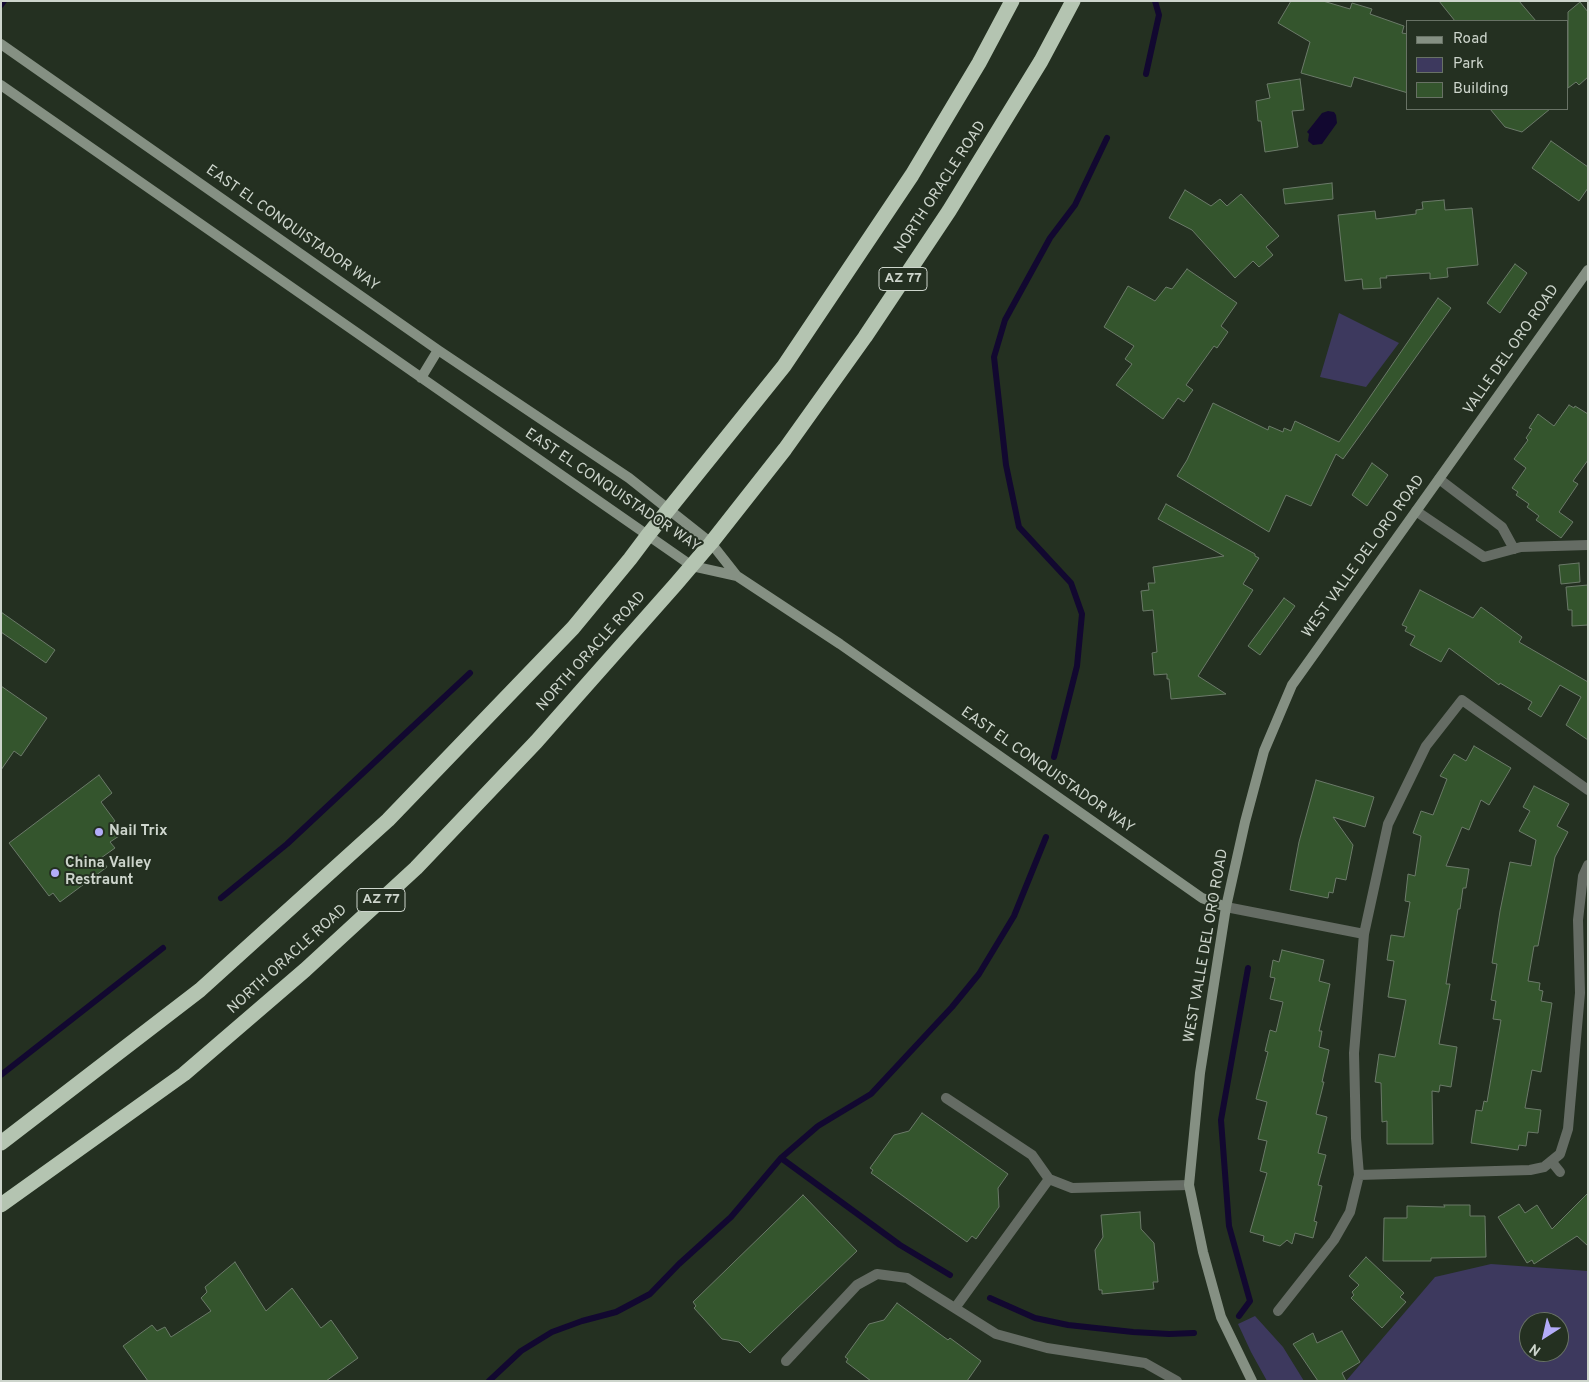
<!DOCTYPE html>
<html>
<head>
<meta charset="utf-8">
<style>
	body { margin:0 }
	#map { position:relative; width:1589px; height:1382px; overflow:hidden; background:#243021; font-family:Overpass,sans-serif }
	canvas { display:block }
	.frame { position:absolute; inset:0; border:2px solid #cdd5cc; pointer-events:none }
	.legend { position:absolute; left:1406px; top:20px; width:162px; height:90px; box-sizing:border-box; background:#243021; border:1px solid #687265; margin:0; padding:6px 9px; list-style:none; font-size:15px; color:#cdd5cc }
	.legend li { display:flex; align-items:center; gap:10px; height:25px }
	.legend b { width:25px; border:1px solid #687265 }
	.north { position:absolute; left:1519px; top:1312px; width:50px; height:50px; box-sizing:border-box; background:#243021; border:1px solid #687265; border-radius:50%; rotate:215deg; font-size:14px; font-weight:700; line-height:20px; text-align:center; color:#cdd5cc }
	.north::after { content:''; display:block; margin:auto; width:18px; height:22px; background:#b3acf9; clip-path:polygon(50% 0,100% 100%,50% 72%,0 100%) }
</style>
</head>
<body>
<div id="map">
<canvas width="1589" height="1382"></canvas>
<div class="frame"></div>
<ul class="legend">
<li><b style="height:6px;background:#859083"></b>Road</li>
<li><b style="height:14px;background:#3d395e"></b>Park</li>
<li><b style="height:14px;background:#34552d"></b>Building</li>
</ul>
<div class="north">N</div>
</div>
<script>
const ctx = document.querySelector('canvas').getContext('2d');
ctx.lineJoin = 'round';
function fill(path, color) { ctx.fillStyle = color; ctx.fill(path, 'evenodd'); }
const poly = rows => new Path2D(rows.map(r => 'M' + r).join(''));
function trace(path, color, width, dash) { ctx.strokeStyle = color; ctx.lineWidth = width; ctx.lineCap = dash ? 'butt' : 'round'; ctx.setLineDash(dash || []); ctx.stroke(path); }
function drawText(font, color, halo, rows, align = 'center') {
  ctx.font = font + ' Overpass,sans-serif'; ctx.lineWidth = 4; ctx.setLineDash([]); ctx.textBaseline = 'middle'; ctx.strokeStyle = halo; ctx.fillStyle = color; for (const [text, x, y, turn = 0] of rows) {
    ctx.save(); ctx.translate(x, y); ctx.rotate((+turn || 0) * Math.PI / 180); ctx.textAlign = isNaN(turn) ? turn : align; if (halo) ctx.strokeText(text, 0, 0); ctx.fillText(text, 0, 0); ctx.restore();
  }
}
fill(poly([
	[1339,313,1399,343,1366,387,1320,377],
	[1491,1264,1588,1271,1588,1381,1346,1381,1435,1277],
	[1529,1322,1559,1322,1559,1352,1529,1352],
	[1255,1316,1283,1347,1304,1381,1267,1381,1251,1352,1238,1324]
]), '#3d395e');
fill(poly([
	[1328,111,1334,112,1336,115,1337,123,1322,144,1313,145,1308,141,1309,134,1307,132,1322,113]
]), '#120830');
trace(poly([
	[1,5,4,1],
	[1146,74,1159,15,1155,1],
	[1054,757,1077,666,1082,614,1071,583,1019,527,1006,465,994,357,1005,320,1050,238,1075,205,1107,138],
	[221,898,287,844,470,673],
	[1,1075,163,948],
	[781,1158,900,1245,950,1275],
	[990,1298,1035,1318,1068,1325,1133,1332,1169,1334,1194,1333],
	[1239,1316,1250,1301,1229,1226,1221,1120,1248,968],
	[489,1381,521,1351,552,1332,582,1321,616,1312,650,1294,679,1264,731,1217,781,1158,818,1126,871,1094,952,1007,979,974,1014,916,1046,837]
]), '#120830', 6);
const building = poly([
	[1291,1,1323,1,1350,9,1352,3,1372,9,1370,14,1404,26,1402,33,1408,34,1408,93,1354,77,1351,87,1301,73,1310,42,1278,23,1291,1],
	[1439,1,1519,1,1536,21,1455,21,1439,1],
	[1580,2,1588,12,1588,77,1579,85,1576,82,1568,88,1568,12,1580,2],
	[1300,79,1304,110,1292,111,1298,147,1265,152,1261,121,1258,121,1256,101,1270,98,1267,84,1300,79],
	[1490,109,1550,109,1522,132,1505,127,1490,109],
	[1551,141,1588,167,1588,188,1579,201,1532,168,1551,141],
	[1332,183,1333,199,1285,204,1283,189,1332,183],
	[1185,190,1211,206,1220,199,1227,206,1241,194,1279,236,1266,247,1273,255,1259,267,1253,261,1235,278,1192,230,1169,218,1185,190],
	[1444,200,1445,210,1472,208,1478,265,1447,268,1448,277,1430,279,1430,273,1386,276,1387,278,1380,278,1381,288,1363,289,1362,279,1345,281,1338,215,1375,211,1376,219,1416,214,1416,210,1423,209,1422,202,1444,200],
	[1515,264,1527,273,1500,313,1487,303,1515,264],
	[1187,269,1237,303,1221,326,1228,332,1217,348,1214,346,1186,385,1193,390,1184,402,1178,398,1163,419,1116,385,1132,364,1125,359,1134,346,1104,327,1128,286,1155,301,1166,287,1172,289,1187,269],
	[1438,298,1451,308,1343,459,1336,454,1311,506,1286,495,1269,532,1177,476,1187,460,1213,403,1268,430,1269,426,1283,432,1284,428,1291,431,1295,421,1339,442,1438,298],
	[1569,405,1574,408,1575,406,1588,414,1588,460,1573,481,1578,484,1559,512,1573,522,1561,538,1536,520,1539,516,1527,507,1529,504,1516,495,1518,492,1512,488,1526,468,1514,459,1528,440,1526,438,1532,429,1529,428,1538,414,1554,426,1569,405],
	[1372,463,1388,475,1367,506,1352,495,1372,463],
	[1166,504,1255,554,1255,556,1259,558,1243,584,1253,590,1198,676,1226,694,1171,699,1169,679,1167,679,1167,674,1154,675,1152,653,1157,652,1153,610,1143,611,1141,591,1149,590,1148,583,1155,583,1153,567,1224,556,1158,519,1166,504],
	[1579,563,1580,582,1561,584,1559,565,1579,563],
	[1588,585,1588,625,1572,626,1572,610,1568,610,1566,587,1588,585],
	[1420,590,1473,618,1481,607,1522,637,1519,642,1588,682,1588,740,1566,725,1581,697,1560,685,1541,717,1528,709,1532,702,1500,683,1499,685,1449,648,1441,662,1410,645,1415,636,1405,631,1407,627,1402,625,1420,590],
	[1284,598,1295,606,1260,655,1248,646,1284,598],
	[1,612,55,650,46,663,1,632,1,612],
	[1,686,47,718,21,756,14,751,1,770,1,686],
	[1474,746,1511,768,1489,805,1481,800,1469,830,1462,827,1446,866,1469,869,1466,888,1463,888,1460,909,1458,909,1446,984,1450,984,1439,1044,1457,1047,1451,1087,1440,1085,1439,1092,1432,1091,1433,1144,1387,1144,1387,1121,1382,1122,1381,1083,1375,1082,1379,1054,1395,1057,1406,1000,1388,997,1394,961,1387,960,1391,935,1404,937,1410,902,1405,901,1408,874,1415,876,1421,836,1413,833,1421,811,1433,815,1447,779,1440,776,1454,754,1466,761,1474,746],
	[99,775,112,793,101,802,115,821,110,825,119,836,110,842,115,848,101,858,107,867,60,902,53,893,49,896,9,843,99,775],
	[1316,780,1374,797,1365,827,1333,817,1353,845,1346,880,1336,878,1333,893,1329,892,1328,898,1290,890,1299,842,1316,780],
	[1534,786,1569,804,1557,826,1568,832,1555,857,1538,946,1534,946,1528,981,1540,983,1539,990,1543,991,1541,1001,1552,1003,1541,1072,1532,1070,1525,1108,1541,1110,1538,1133,1528,1132,1526,1146,1519,1145,1518,1150,1471,1143,1476,1110,1482,1111,1484,1101,1487,1102,1501,1020,1493,1019,1496,1001,1491,1000,1497,964,1492,963,1500,911,1510,862,1531,866,1536,840,1519,831,1530,811,1523,807,1534,786],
	[1282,950,1324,960,1319,981,1330,984,1319,1031,1322,1031,1319,1047,1329,1050,1322,1082,1324,1082,1316,1114,1327,1117,1318,1153,1326,1155,1318,1185,1322,1186,1314,1221,1317,1222,1313,1238,1295,1233,1292,1244,1287,1240,1280,1246,1263,1241,1264,1236,1250,1232,1267,1173,1260,1171,1267,1141,1258,1139,1267,1102,1256,1099,1268,1052,1265,1051,1270,1030,1276,1032,1283,1002,1270,999,1275,978,1270,977,1273,960,1279,962,1282,950],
	[922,1113,1008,1174,998,1188,999,1207,976,1239,972,1236,967,1242,871,1173,873,1170,870,1168,894,1135,909,1131,922,1113],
	[1588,1193,1588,1246,1577,1236,1534,1264,1532,1260,1527,1263,1498,1217,1519,1204,1525,1213,1537,1205,1552,1229,1588,1193],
	[803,1195,857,1251,750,1353,739,1342,722,1339,694,1308,696,1306,693,1302,803,1195],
	[1444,1205,1470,1205,1470,1216,1485,1216,1486,1257,1431,1258,1431,1261,1383,1261,1384,1218,1407,1218,1407,1206,1445,1207,1444,1205],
	[1140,1212,1141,1229,1154,1243,1158,1282,1153,1282,1154,1289,1102,1294,1102,1290,1099,1290,1095,1250,1103,1237,1101,1215,1140,1212],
	[1366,1257,1404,1293,1400,1297,1406,1302,1382,1328,1351,1298,1354,1295,1352,1292,1359,1285,1349,1276,1366,1257],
	[235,1262,266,1311,292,1288,321,1328,331,1320,358,1358,326,1381,148,1381,123,1346,152,1325,157,1331,165,1327,171,1337,211,1311,201,1298,207,1292,205,1287,235,1262],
	[897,1303,948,1340,950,1338,981,1361,967,1381,871,1381,846,1362,848,1359,845,1357,869,1324,884,1320,897,1303],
	[1342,1331,1360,1362,1342,1373,1346,1381,1318,1381,1293,1344,1313,1333,1317,1343,1342,1331]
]);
fill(building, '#34552d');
trace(building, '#6b7a69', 1);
trace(poly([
	[1439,479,1502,527,1514,549],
	[1416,511,1484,557,1521,547,1588,545],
	[1226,907,1364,934],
	[946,1098,1032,1155,1049,1179,1072,1188,1189,1185],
	[1552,1162,1560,1172],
	[1359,1175,1530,1170,1544,1167,1560,1154,1568,1129,1580,993,1578,920,1583,876,1588,865],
	[955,1308,1049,1179],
	[1278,1311,1334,1240,1350,1212,1359,1175,1356,1138,1354,1053,1364,934,1388,824,1426,746,1462,700,1588,790],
	[786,1361,857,1285,877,1274,907,1278,996,1334,1047,1348,1145,1363,1177,1381]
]), '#656c64', 10);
trace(poly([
	[1,44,438,350,629,478,711,543,737,576,840,644,1202,898,1226,907],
	[1,85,692,566,737,576],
	[421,378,438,350],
	[1252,1381,1221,1317,1203,1252,1189,1185,1200,1073,1226,907,1245,822,1264,751,1292,685,1588,270]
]), '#859083', 10);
trace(poly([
	[1,1143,200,990,388,820,573,628,630,559,648,535,784,366,912,175,979,63,1012,1],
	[1,1205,184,1074,305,970,416,868,536,742,676,584,711,543,785,449,865,337,949,211,1041,61,1073,1]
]), '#b4c4b1', 15);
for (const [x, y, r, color] of [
	[99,832,5,"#b3acf9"],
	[55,873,5,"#b3acf9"]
]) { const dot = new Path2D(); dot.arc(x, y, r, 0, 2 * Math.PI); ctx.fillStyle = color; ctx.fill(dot); trace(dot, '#243021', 2); }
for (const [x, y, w] of [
	[903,279,48],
	[381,900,48]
]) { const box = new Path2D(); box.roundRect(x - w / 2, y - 11.5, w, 23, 4); ctx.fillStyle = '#243021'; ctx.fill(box); trace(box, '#cdd5cc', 1); }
drawText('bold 14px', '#cdd5cc', null, [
	["AZ 77",903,279],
	["AZ 77",381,900]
]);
drawText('15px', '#cdd5cc', '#243021', [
	["NORTH ORACLE ROAD",941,188,-57],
	["EAST EL CONQUISTADOR WAY",292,229,35],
	["VALLE DEL ORO ROAD",1512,350,-55],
	["EAST EL CONQUISTADOR WAY",612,491,34],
	["WEST VALLE DEL ORO ROAD",1364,557,-54],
	["NORTH ORACLE ROAD",592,652,-48],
	["EAST EL CONQUISTADOR WAY",1047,771,35],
	["WEST VALLE DEL ORO ROAD",1207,946,-80],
	["NORTH ORACLE ROAD",288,960,-42]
]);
drawText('bold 15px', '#cdd5cc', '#243021', [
	["Nail Trix",109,832],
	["China Valley",65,864],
	["Restraunt",65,881]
], 'left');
</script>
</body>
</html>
